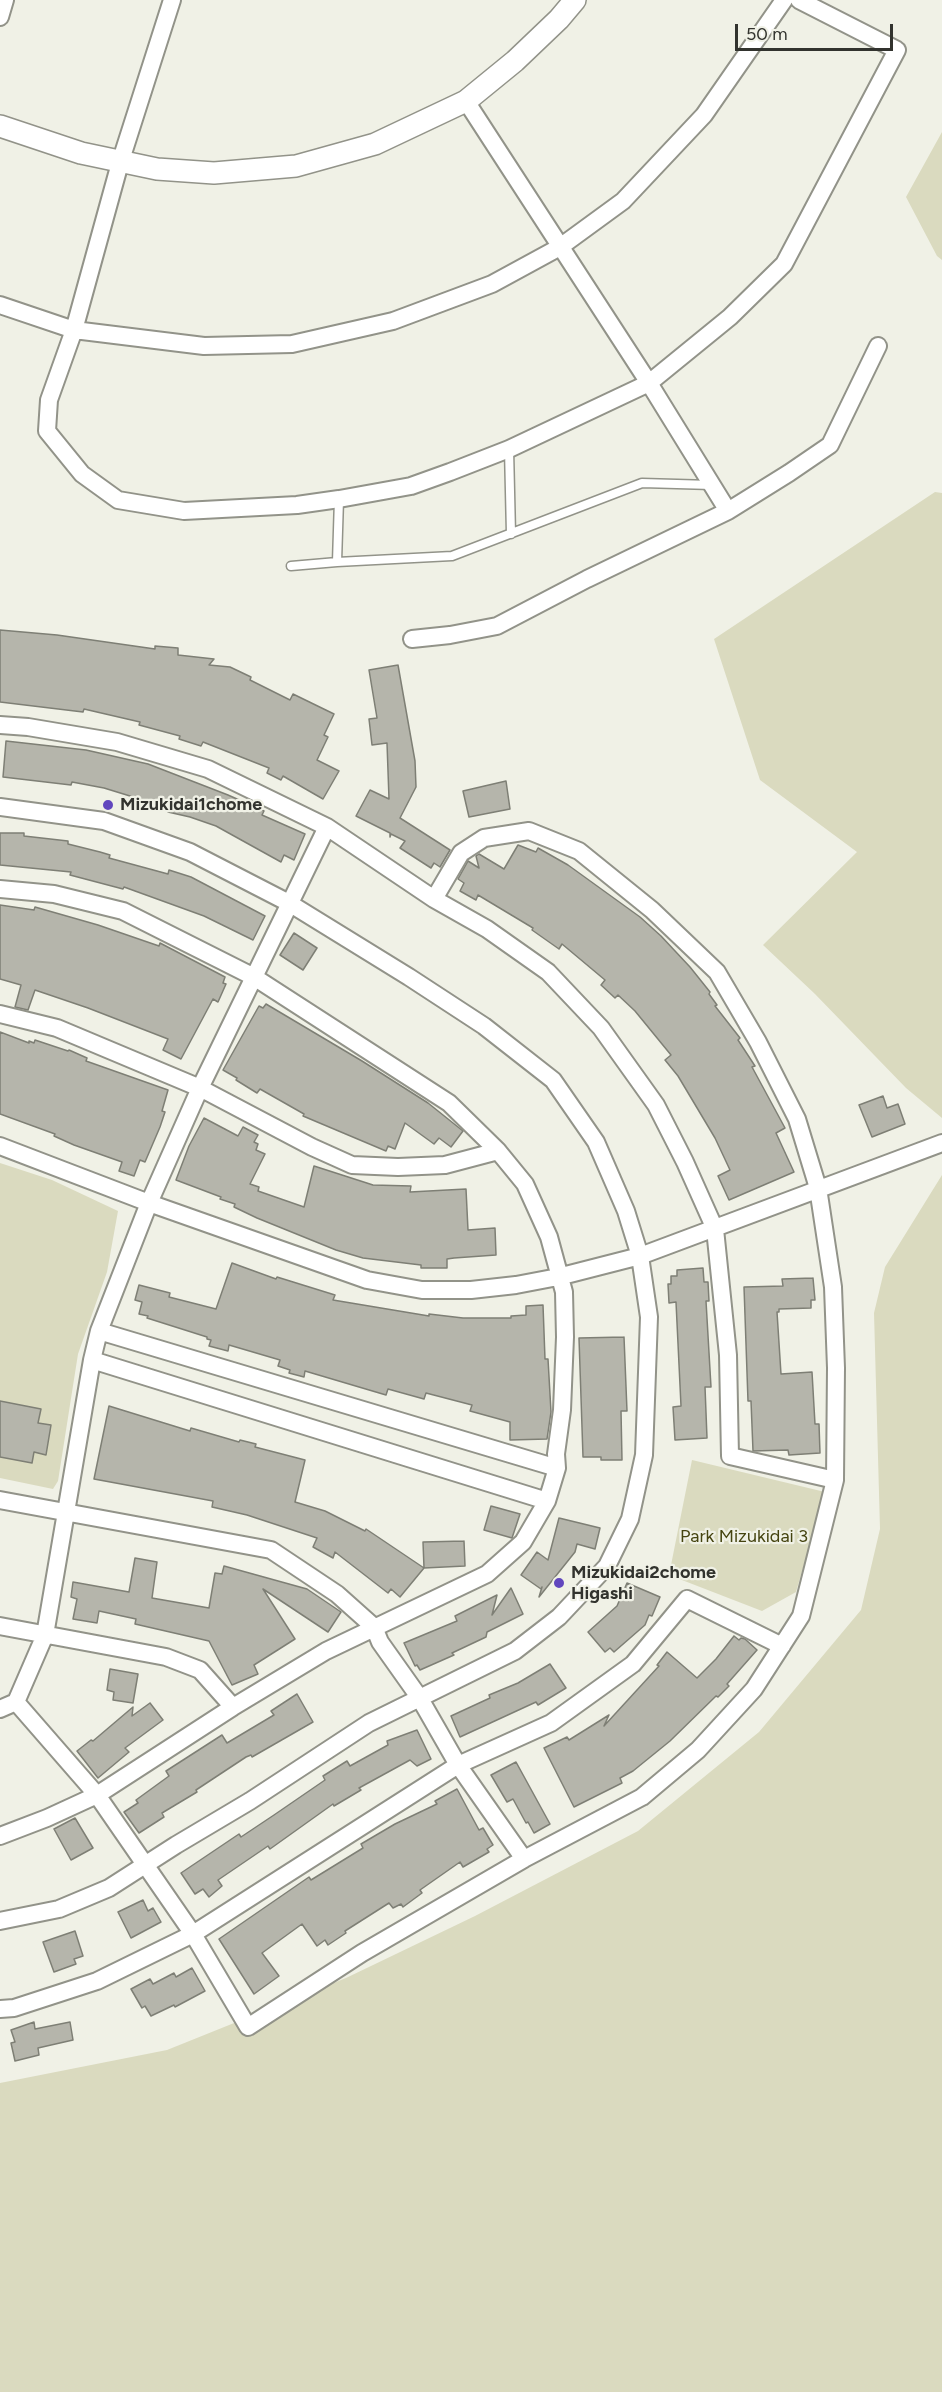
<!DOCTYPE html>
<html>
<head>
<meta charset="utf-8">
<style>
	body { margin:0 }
	#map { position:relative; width:942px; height:2392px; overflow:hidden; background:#f0f1e6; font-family:Figtree,sans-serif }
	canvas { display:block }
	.scale { position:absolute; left:735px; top:24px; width:158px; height:27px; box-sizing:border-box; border:3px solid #32332e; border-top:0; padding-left:8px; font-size:18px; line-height:21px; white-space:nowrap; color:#32332e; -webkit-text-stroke:4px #f0f1e6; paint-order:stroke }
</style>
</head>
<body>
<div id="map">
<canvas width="942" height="2392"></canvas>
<div class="scale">50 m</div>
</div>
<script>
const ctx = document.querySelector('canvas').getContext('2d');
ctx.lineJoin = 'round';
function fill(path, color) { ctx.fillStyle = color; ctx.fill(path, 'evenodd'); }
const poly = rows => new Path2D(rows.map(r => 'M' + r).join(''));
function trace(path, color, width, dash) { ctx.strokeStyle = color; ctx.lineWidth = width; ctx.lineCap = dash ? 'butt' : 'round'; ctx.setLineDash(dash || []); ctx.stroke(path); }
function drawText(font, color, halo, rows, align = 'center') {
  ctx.font = font + ' Figtree,sans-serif'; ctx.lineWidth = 4.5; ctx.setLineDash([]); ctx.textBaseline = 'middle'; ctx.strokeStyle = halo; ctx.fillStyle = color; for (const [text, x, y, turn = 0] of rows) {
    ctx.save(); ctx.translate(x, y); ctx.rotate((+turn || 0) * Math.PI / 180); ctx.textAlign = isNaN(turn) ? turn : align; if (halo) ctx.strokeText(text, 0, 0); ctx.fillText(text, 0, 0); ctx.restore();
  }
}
fill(poly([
	[942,132,942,260,937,256,906,197],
	[935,492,942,493,942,1118,906,1088,815,994,763,945,857,852,760,780,714,639],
	[0,1163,52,1180,118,1211,107,1272,78,1354,58,1481,53,1489,0,1478],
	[942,1175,942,2392,0,2392,0,2083,167,2050,346,1978,475,1916,638,1831,759,1732,861,1610,880,1529,874,1313,885,1267],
	[692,1460,825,1492,796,1592,762,1611,669,1575]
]), '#dadabf');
const building = poly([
	[0,630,57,635,155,649,155,646,178,648,178,655,214,659,209,665,230,667,251,677,250,680,290,700,293,694,334,714,324,735,328,737,317,760,339,771,323,799,283,776,281,780,267,773,269,768,203,742,201,746,179,739,180,736,139,725,140,722,84,709,83,712,0,702,0,630],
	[398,665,415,761,416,787,400,818,450,850,440,867,434,863,431,868,400,848,405,841,391,834,390,837,390,833,356,816,370,790,389,799,387,743,372,745,369,719,377,718,369,670,398,665],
	[6,741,86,750,148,764,228,795,264,811,262,815,305,834,294,860,284,855,281,862,216,826,190,817,168,812,169,808,104,788,72,782,71,785,3,777,6,741],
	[506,781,510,809,469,817,463,791,506,781],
	[0,833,24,833,24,836,68,841,68,844,100,852,110,855,109,858,168,874,169,870,191,877,265,916,253,940,204,916,124,887,123,889,70,875,71,872,0,865,0,833],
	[518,845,536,852,538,848,568,865,640,917,661,936,690,967,710,992,709,994,717,1005,715,1006,740,1038,738,1040,755,1066,752,1067,785,1128,776,1133,794,1172,729,1200,718,1176,730,1170,715,1138,678,1076,665,1060,671,1055,635,1011,618,995,615,998,601,985,605,980,562,944,559,949,532,930,533,928,478,895,476,900,460,891,464,883,458,879,468,861,479,868,476,856,479,854,504,869,518,845],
	[0,905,34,910,35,907,98,925,159,946,160,943,225,977,223,983,226,984,218,1002,213,999,181,1059,163,1050,168,1039,88,1008,35,990,28,1010,15,1007,21,985,0,979,0,905],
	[294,933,317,948,303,970,280,955,294,933],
	[266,1004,362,1061,428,1103,463,1131,451,1147,439,1138,434,1144,405,1123,395,1149,388,1146,386,1151,303,1116,304,1114,260,1089,257,1093,236,1080,237,1078,223,1070,259,1006,263,1008,266,1004],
	[0,1032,29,1043,29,1041,34,1043,35,1040,68,1051,69,1050,87,1058,86,1061,168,1090,162,1111,165,1112,160,1127,145,1162,140,1160,134,1176,119,1171,122,1162,74,1145,54,1136,55,1134,0,1114,0,1032],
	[883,1096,887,1108,898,1104,905,1124,872,1137,859,1105,883,1096],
	[204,1118,238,1136,243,1127,258,1135,254,1142,258,1144,256,1150,265,1154,250,1184,259,1187,258,1191,304,1207,314,1166,373,1185,411,1186,410,1192,466,1189,468,1230,495,1228,496,1255,454,1258,447,1259,447,1268,421,1268,421,1265,363,1258,336,1250,257,1218,234,1207,235,1204,220,1199,221,1197,176,1180,189,1146,204,1118],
	[232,1263,276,1279,277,1277,335,1295,333,1300,429,1316,429,1314,463,1318,511,1318,511,1316,526,1315,526,1306,543,1305,545,1359,548,1359,551,1412,547,1439,510,1440,510,1422,470,1411,472,1405,426,1393,424,1399,388,1389,386,1395,305,1371,304,1377,289,1373,290,1370,278,1366,280,1360,229,1345,228,1351,209,1346,211,1340,207,1339,207,1337,147,1318,148,1316,139,1314,142,1302,135,1300,139,1285,170,1293,169,1297,216,1309,232,1263],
	[703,1268,704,1282,708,1282,709,1301,706,1301,711,1387,705,1387,707,1438,675,1440,673,1407,681,1406,676,1302,669,1303,668,1284,671,1284,671,1276,677,1276,677,1270,703,1268],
	[813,1278,815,1300,811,1300,811,1308,779,1309,779,1312,777,1312,781,1374,812,1372,815,1424,819,1424,820,1453,789,1455,788,1450,753,1451,751,1401,748,1401,744,1287,783,1286,782,1279,813,1278],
	[624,1337,627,1411,621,1411,622,1460,601,1460,601,1457,583,1457,579,1338,624,1337],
	[0,1401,41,1409,38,1423,51,1425,46,1455,34,1452,32,1463,0,1457,0,1401],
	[109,1406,190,1431,191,1428,239,1442,240,1440,256,1444,255,1447,305,1460,295,1502,325,1511,365,1531,366,1529,424,1568,400,1597,391,1589,388,1593,335,1552,333,1558,313,1547,317,1538,247,1515,212,1507,213,1501,94,1479,109,1406],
	[491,1506,520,1514,512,1538,484,1530,491,1506],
	[559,1518,600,1528,595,1549,577,1544,575,1552,539,1597,542,1587,541,1589,521,1575,537,1552,548,1560,559,1518],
	[464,1541,465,1566,424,1568,423,1542,464,1541],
	[135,1558,157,1562,152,1598,209,1608,215,1573,222,1574,224,1566,307,1589,341,1612,328,1632,263,1589,295,1639,254,1665,258,1674,232,1685,209,1641,135,1624,136,1619,99,1611,97,1623,73,1619,77,1599,71,1597,73,1582,129,1592,135,1558],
	[627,1583,660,1597,652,1616,649,1615,645,1625,614,1652,610,1648,605,1652,588,1632,617,1606,627,1583],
	[511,1588,523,1614,487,1632,486,1637,452,1653,454,1655,420,1670,417,1665,415,1666,404,1643,457,1621,455,1616,497,1595,492,1615,511,1588],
	[734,1636,739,1640,741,1638,745,1639,757,1650,727,1684,729,1686,718,1697,716,1696,670,1741,633,1771,620,1778,622,1783,574,1807,544,1748,567,1737,569,1740,609,1715,604,1726,659,1666,657,1665,667,1652,697,1678,716,1659,734,1636],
	[550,1664,566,1688,538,1705,536,1702,460,1737,451,1716,490,1698,489,1695,518,1683,550,1664],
	[110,1669,138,1674,133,1703,113,1700,114,1692,107,1690,110,1669],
	[297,1694,313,1722,252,1757,251,1755,246,1757,196,1790,197,1792,162,1813,164,1817,139,1833,124,1812,138,1803,136,1800,169,1776,166,1771,222,1735,227,1743,274,1715,271,1711,297,1694],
	[150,1703,163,1720,125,1748,129,1752,98,1778,77,1751,91,1740,93,1741,133,1707,132,1716,150,1703],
	[417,1730,431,1759,417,1766,410,1760,359,1788,361,1790,334,1806,333,1804,270,1849,268,1846,218,1880,222,1886,209,1897,203,1889,195,1894,181,1873,239,1834,241,1837,274,1815,325,1780,323,1776,347,1761,350,1766,388,1745,387,1741,417,1730],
	[516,1762,550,1824,534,1833,528,1822,526,1823,513,1799,507,1802,491,1775,516,1762],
	[457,1789,479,1830,483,1828,493,1845,487,1849,489,1852,463,1867,460,1862,420,1890,422,1893,403,1907,401,1904,393,1908,389,1903,345,1931,346,1933,328,1945,325,1940,317,1946,302,1924,262,1953,279,1976,254,1994,219,1939,309,1877,311,1880,363,1848,361,1844,395,1824,437,1804,435,1801,457,1789],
	[75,1818,93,1848,71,1860,54,1829,75,1818],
	[143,1900,148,1911,153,1908,161,1922,131,1938,118,1912,143,1900],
	[75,1931,83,1956,74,1959,76,1964,54,1972,43,1942,75,1931],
	[192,1968,205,1991,175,2007,174,2005,151,2016,145,2006,142,2008,131,1989,150,1979,153,1984,174,1973,176,1977,192,1968],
	[34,2022,35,2029,70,2022,73,2040,38,2048,39,2055,15,2061,11,2043,15,2042,11,2030,34,2022]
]);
fill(building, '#b5b5ab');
trace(building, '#7e7f75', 1.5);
const service = poly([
	[509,449,511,534],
	[339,499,337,562,452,556,642,483,712,485],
	[291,566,337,562]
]);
const minor = poly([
	[172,0,120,163,74,330,49,400,47,431,82,474,118,500,184,511,297,505,339,499,411,486,450,472,509,449,649,383,730,317,784,264,897,50,799,0],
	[0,17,5,0],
	[466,101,649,383,728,511],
	[0,305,74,330,204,346,292,344,393,321,492,284,560,247,623,201,704,115,784,0],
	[412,639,450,635,497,626,587,579,728,511,789,473,830,445,878,346],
	[0,725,28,727,117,742,208,769,327,827,434,899,487,929,548,972,601,1028,656,1105,685,1162,715,1229,728,1355,730,1456,835,1480],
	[0,807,104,821,190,852,289,903,409,977,484,1026,553,1080,596,1142,626,1211,640,1256,649,1317,644,1455,630,1519,607,1566,559,1617,515,1651,369,1723,250,1801,176,1845,109,1888,59,1909,0,1921],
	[0,889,54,894,123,911,254,977,449,1103,498,1151,525,1184,549,1237,564,1292,565,1337,562,1410,556,1454,557,1468,547,1501,523,1542,487,1574,326,1651,233,1707,97,1795,47,1818,0,1836],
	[0,1014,57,1028,200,1088,312,1147,352,1165,398,1167,445,1165,498,1151],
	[0,1146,149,1203,367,1280,422,1290,471,1290,516,1285,558,1277,640,1256,942,1143],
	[99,1331,557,1468],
	[92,1360,547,1501],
	[0,1500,271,1550,337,1594,374,1627,380,1642,419,1697,458,1765,524,1859,642,1797,698,1750,754,1689,801,1616,835,1480,836,1368,833,1287,818,1188,797,1119,758,1042,717,972,652,910,579,851,529,831,484,838,461,853,434,899],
	[0,1626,166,1657,200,1670,233,1707],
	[16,1702,45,1635,92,1360,99,1331,149,1203,200,1088,327,827],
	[0,1709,16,1702,97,1795,193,1934,248,2027,362,1953,524,1859],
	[0,2009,14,2008,97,1981,193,1934,458,1765,551,1723,633,1664,687,1599,782,1646]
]);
const tertiary = poly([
	[0,126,81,153,157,169,214,173,296,166,375,144,466,101,515,61,559,19,575,0]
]);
trace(service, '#929389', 11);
trace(minor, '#929389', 20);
trace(tertiary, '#929389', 24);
trace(service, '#fff', 8);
trace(minor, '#fff', 16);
trace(tertiary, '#fff', 21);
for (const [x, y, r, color] of [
	[108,805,6,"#6146be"],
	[559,1583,6,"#6146be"]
]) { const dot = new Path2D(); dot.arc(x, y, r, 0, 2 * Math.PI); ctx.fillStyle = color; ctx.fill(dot); trace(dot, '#f0f1e6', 2); }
drawText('bold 18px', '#32332e', '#f0f1e6', [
	["Mizukidai1chome",120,805],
	["Mizukidai2chome",571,1573],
	["Higashi",571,1594]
], 'left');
drawText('18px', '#454410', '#f0f1e6', [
	["Park Mizukidai 3",744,1537]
]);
</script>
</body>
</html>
